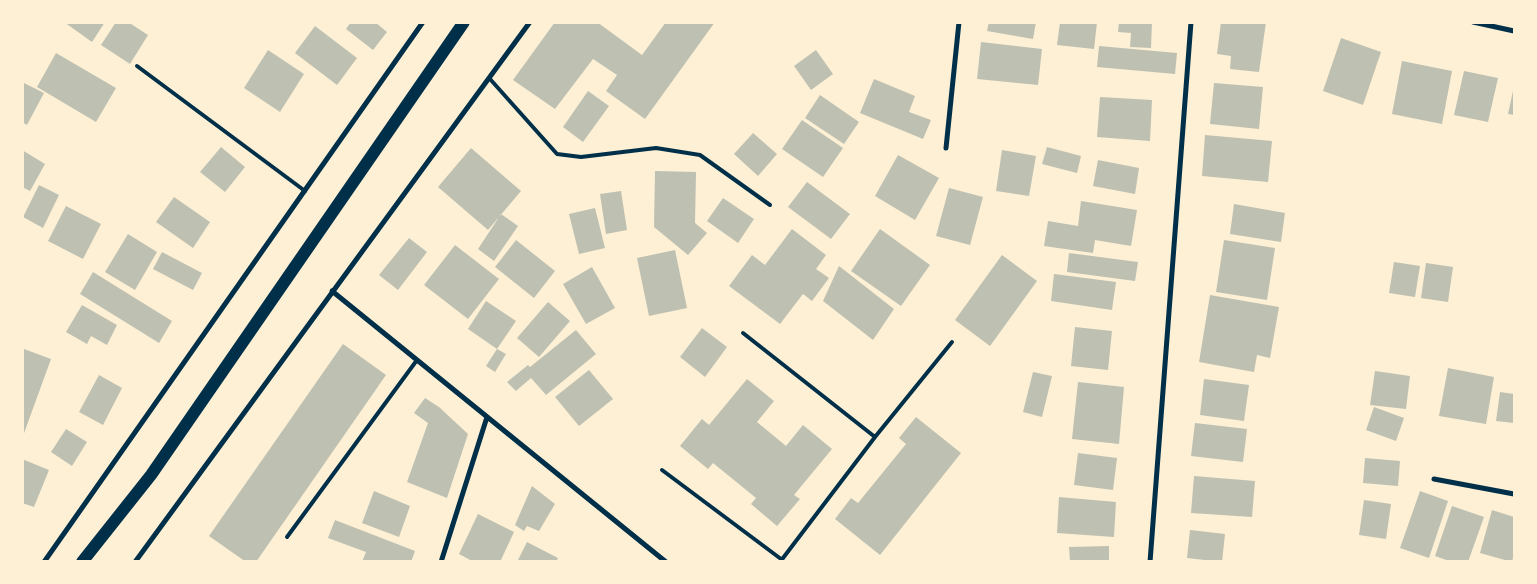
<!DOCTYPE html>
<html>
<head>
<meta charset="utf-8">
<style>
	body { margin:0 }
	#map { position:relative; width:1537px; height:584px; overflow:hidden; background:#fdf0d5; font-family:"Source Sans 3",sans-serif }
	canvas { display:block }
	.frame { position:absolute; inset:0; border:24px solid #fdf0d5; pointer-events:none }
</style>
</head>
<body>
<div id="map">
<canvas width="1537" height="584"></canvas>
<div class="frame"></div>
</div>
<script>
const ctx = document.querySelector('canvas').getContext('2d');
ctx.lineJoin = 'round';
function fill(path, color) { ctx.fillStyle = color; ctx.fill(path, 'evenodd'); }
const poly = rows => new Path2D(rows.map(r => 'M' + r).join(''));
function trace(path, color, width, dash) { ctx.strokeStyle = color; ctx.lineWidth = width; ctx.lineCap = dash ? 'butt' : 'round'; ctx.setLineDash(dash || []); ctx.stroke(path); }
fill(poly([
	[64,22,105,22,92,42],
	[116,22,128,22,148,35,130,64,101,45],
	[351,22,375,22,387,32,373,50,346,29],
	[555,22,597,22,642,55,666,22,715,22,645,119,606,91,617,75,593,59,555,109,513,80],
	[989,22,1036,22,1033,39,987,31],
	[1060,22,1097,22,1094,49,1057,45],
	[1119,22,1152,22,1151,48,1130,47,1131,33,1118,32],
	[1221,22,1266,22,1259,72,1230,69,1231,56,1217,54],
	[315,26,357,58,337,85,295,53],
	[1341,38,1381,52,1363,105,1323,91],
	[981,42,1042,49,1038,85,977,79],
	[1099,46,1177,53,1175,74,1097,67],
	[268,50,304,74,280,112,244,88],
	[816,50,833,74,811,90,794,66],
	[56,53,116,88,96,122,37,87],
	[1402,61,1452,71,1442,124,1392,114],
	[1464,71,1498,78,1488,122,1454,115],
	[874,79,915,96,909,112,931,120,923,139,860,113],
	[22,82,44,93,27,125,22,122],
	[1214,83,1263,87,1259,129,1210,124],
	[588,91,609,106,583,142,563,127],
	[1513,91,1514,91,1514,115,1508,114],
	[820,95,859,122,844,144,805,118],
	[1100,97,1152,100,1150,141,1097,137],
	[802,120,843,148,823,177,782,149],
	[753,133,777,154,758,176,734,154],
	[1205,135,1272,141,1268,182,1202,176],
	[221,147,245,167,225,192,200,172],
	[1047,147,1081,156,1077,173,1042,164],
	[471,148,521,191,488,230,438,187],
	[22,150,45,164,30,191,22,187],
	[1002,150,1036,156,1029,196,996,191],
	[898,155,939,178,915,220,875,196],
	[1098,160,1139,168,1135,194,1093,186],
	[655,171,696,172,695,223,707,233,688,255,654,227],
	[807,182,850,214,831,239,788,207],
	[39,185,59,195,43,228,23,217],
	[949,188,983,197,970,245,936,236],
	[621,191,627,230,606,234,600,194],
	[174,197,210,222,193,248,156,222],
	[723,198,754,219,738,243,707,221],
	[1081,201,1137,210,1131,246,1095,240,1093,253,1044,246,1048,221,1078,226],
	[1234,204,1285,213,1281,242,1230,234],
	[66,206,101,224,83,259,48,241],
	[595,208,605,248,579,254,569,214],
	[501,214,518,226,494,261,478,249],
	[792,229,826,255,816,269,829,278,812,301,803,294,780,324,729,286,752,255,765,265],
	[880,229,930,265,901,306,851,271],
	[128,234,157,252,135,290,105,272],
	[409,238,427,252,398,290,379,275],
	[516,240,555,271,534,298,495,267],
	[1224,240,1275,248,1267,300,1216,292],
	[455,245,499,279,468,319,424,285],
	[675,250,687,308,649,316,637,258],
	[162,252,202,273,193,290,153,269],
	[1069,253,1138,262,1135,281,1067,272],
	[1002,255,1037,281,990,346,955,320],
	[1394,262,1420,266,1415,297,1389,293],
	[1426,263,1453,267,1448,302,1421,298],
	[839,266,894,309,873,340,823,301],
	[592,267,615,308,586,324,563,284],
	[93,272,172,321,159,343,80,294],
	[1054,274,1116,282,1112,310,1051,301],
	[1210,295,1279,307,1270,358,1257,355,1254,372,1199,362],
	[486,301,516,321,497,349,468,329],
	[548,302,570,321,539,357,517,338],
	[82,305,117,325,107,345,91,336,87,344,66,332],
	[1075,327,1112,331,1108,370,1071,366],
	[702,328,727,347,705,377,680,357],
	[576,330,596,354,546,395,531,378,516,391,507,382,528,365,530,367],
	[343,344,386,375,256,562,246,562,209,536],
	[24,349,51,359,23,436,22,354],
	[497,349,506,354,495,372,486,366],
	[1448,368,1494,377,1486,424,1439,416],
	[589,370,613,399,579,426,555,397],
	[1375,371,1410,376,1406,409,1370,405],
	[1033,372,1052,376,1042,417,1023,412],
	[99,375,122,388,103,425,79,412],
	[747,379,774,401,757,422,786,446,803,425,832,449,794,495,800,499,777,526,751,504,756,498,713,463,708,469,680,446,702,419,709,425],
	[1204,379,1249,385,1244,421,1200,415],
	[1078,382,1124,387,1119,444,1072,439],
	[1500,392,1514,394,1514,423,1496,421],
	[425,398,439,407,468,434,447,498,407,482,428,423,414,413],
	[1374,407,1404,418,1396,441,1366,430],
	[916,417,961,453,880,555,835,519,851,498,858,503,906,444,899,438],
	[1195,423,1247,429,1243,462,1191,456],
	[66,429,87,442,72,466,51,452],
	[1078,453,1117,458,1113,490,1074,485],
	[1365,458,1400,461,1398,486,1363,483],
	[22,459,49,470,34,507,22,503],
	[1194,476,1255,481,1252,517,1191,513],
	[532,486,555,504,539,531,527,526,524,531,515,525],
	[374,491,410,506,399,537,362,523],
	[1420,491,1448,501,1429,558,1400,548],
	[1059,497,1116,502,1114,537,1057,533],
	[1364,500,1391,504,1386,539,1359,535],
	[1452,506,1484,517,1468,562,1452,562,1435,556],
	[1492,510,1514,517,1514,553,1512,562,1480,553],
	[478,514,514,532,500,562,474,562,459,554],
	[335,520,415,551,411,562,362,562,366,552,328,538],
	[1190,530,1225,534,1222,562,1187,558],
	[527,542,558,558,556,562,517,562],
	[1109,546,1109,562,1070,562,1069,547]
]), '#bec0b2');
trace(poly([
	[137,66,305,191],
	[490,79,557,154,581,157,656,148,700,155,770,205],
	[743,333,875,437,780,562],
	[875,437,952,342],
	[662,470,781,559],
	[287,537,417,360]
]), '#003049', 4);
trace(poly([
	[1473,22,1514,31],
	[946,148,959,22],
	[332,291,666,562],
	[1434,479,1514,494],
	[44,562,423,22],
	[135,562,530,22],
	[441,562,487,417],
	[1150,562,1191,22]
]), '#003049', 5);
trace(poly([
	[82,562,151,475,464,22]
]), '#003049', 12);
</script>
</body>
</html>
